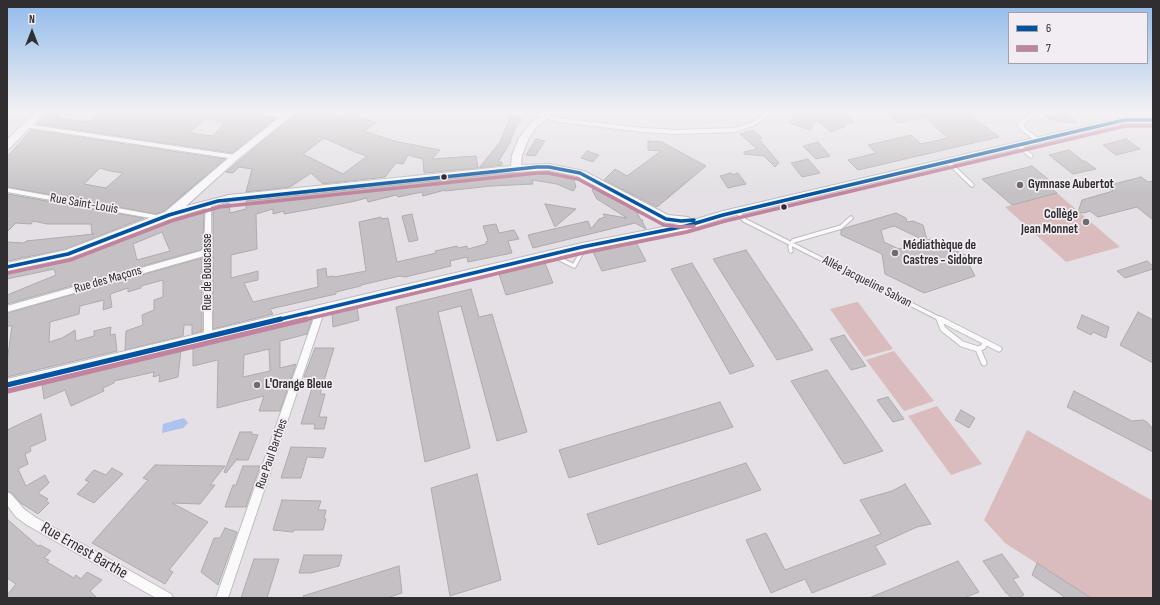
<!DOCTYPE html>
<html>
<head>
<meta charset="utf-8">
<style>
	body { margin:0 }
	#map { position:relative; width:1160px; height:605px; overflow:hidden; background:#e4e0e5; font-family:"Sofia Sans Condensed",sans-serif }
	canvas { display:block }
	.frame { position:absolute; inset:0; border:8px solid #302e31; pointer-events:none }
	.legend { position:absolute; left:1008px; top:12px; width:140px; height:52px; box-sizing:border-box; background:#f2ecf3; border:1px solid #a4a0a5; margin:0; padding:5px 7px; list-style:none; font-size:12px; color:#302e31 }
	.legend li { display:flex; align-items:center; gap:8px; height:20px }
	.legend b { width:20px; border:1px solid #a4a0a5 }
	.north { position:absolute; left:12px; top:12px; width:40px; height:40px; -webkit-text-stroke:3px #f2ecf3; paint-order:stroke; rotate:0deg; font-size:11px; font-weight:700; line-height:16px; text-align:center; color:#302e31 }
	.north::after { content:''; display:block; margin:auto; width:14px; height:18px; background:#302e31; clip-path:polygon(50% 0,100% 100%,50% 72%,0 100%) }
</style>
</head>
<body>
<div id="map">
<canvas width="1160" height="605"></canvas>
<div class="frame"></div>
<ul class="legend">
<li><b style="height:5px;background:#0053a0"></b>6</li>
<li><b style="height:5px;background:#c1839d"></b>7</li>
</ul>
<div class="north">N</div>
</div>
<script>
const ctx = document.querySelector('canvas').getContext('2d');
ctx.lineJoin = 'round';
function fill(path, color) { ctx.fillStyle = color; ctx.fill(path, 'evenodd'); }
const poly = rows => new Path2D(rows.map(r => 'M' + r).join(''));
function trace(path, color, width, dash) { ctx.strokeStyle = color; ctx.lineWidth = width; ctx.lineCap = dash ? 'butt' : 'round'; ctx.setLineDash(dash || []); ctx.stroke(path); }
function drawText(font, color, halo, rows, align = 'center') {
  ctx.font = font + ' "Sofia Sans Condensed",sans-serif'; ctx.lineWidth = 3.5; ctx.setLineDash([]); ctx.textBaseline = 'middle'; ctx.strokeStyle = halo; ctx.fillStyle = color; for (const [text, x, y, turn = 0] of rows) {
    ctx.save(); ctx.translate(x, y); ctx.rotate((+turn || 0) * Math.PI / 180); ctx.textAlign = isNaN(turn) ? turn : align; if (halo) ctx.strokeText(text, 0, 0); ctx.fillText(text, 0, 0); ctx.restore();
  }
}
fill(poly([
	[1057,193,1120,247,1066,262,1005,207],
	[857,302,858,302,893,349,864,357,830,309],
	[894,351,934,401,904,411,866,360],
	[937,406,982,464,951,475,908,416],
	[1027,430,1153,501,1153,598,1091,598,1005,543,984,520]
]), '#dbbcbd');
fill(poly([
	[184,418,188,423,183,428,162,433,163,424]
]), '#adc3ed');
const building = poly([
	[52,110,67,110,58,118,90,122,104,110,133,115,135,113,146,115,147,110,231,110,276,118,232,153,37,124,52,110],
	[206,118,224,123,213,136,189,133,206,118],
	[300,110,325,110,322,112,341,118,349,112,376,123,364,131,394,141,440,150,432,159,476,156,478,168,424,173,423,159,408,155,403,164,396,163,385,177,323,184,311,173,290,187,246,192,252,169,239,167,233,173,226,172,300,110],
	[324,138,355,152,367,156,343,174,303,154,324,138],
	[792,110,819,110,820,114,842,110,854,122,844,124,846,126,831,132,816,120,810,130,789,123,794,116,792,110],
	[883,110,965,110,999,137,858,170,848,160,876,153,868,145,911,135,921,144,948,138,925,117,898,123,883,110],
	[1064,112,1077,122,1061,122,1044,117,1064,112],
	[511,115,522,119,517,125,510,141,511,141,498,162,502,162,502,165,479,168,500,142,511,115],
	[31,130,33,130,225,159,164,211,156,214,7,187,7,157,31,130],
	[100,168,110,171,123,173,106,188,84,184,100,168],
	[753,130,762,138,759,139,779,163,775,167,764,156,744,154,744,152,757,149,740,134,753,130],
	[536,139,545,141,535,156,526,155,536,139],
	[1126,139,1140,149,1116,155,1103,145,1126,139],
	[648,141,662,142,706,166,657,207,604,180,615,169,627,176,661,151,648,150,648,141],
	[818,142,830,156,816,159,803,146,818,142],
	[1069,150,1083,161,1085,161,1096,169,1073,174,1049,155,1069,150],
	[587,151,599,155,593,162,581,158,587,151],
	[808,159,820,173,802,177,791,163,808,159],
	[1032,166,1054,184,1048,186,1057,193,1012,205,982,179,1032,166],
	[549,172,574,180,576,187,573,191,557,184,532,180,533,184,491,186,445,191,445,190,423,196,422,192,398,197,396,195,368,202,367,198,351,202,284,214,284,211,273,214,273,209,256,214,257,249,231,255,231,278,258,271,258,280,244,283,253,302,318,287,317,270,326,268,327,277,334,276,334,277,366,271,359,222,381,217,381,219,388,218,397,262,436,253,435,251,457,246,458,248,467,246,468,249,486,244,486,242,488,241,483,226,496,224,499,233,514,230,519,239,508,241,512,253,468,262,467,257,450,261,451,266,405,277,400,276,361,285,361,286,336,292,336,294,270,309,273,314,213,329,213,208,229,203,230,213,246,209,246,201,496,174,549,172],
	[731,173,732,175,738,173,746,184,728,188,720,176,731,173],
	[1141,177,1148,182,1153,181,1153,220,1137,207,1098,217,1090,211,1084,213,1078,212,1082,200,1113,191,1106,186,1141,177],
	[595,187,635,209,641,220,643,220,642,221,646,229,635,223,533,248,528,235,588,221,591,229,599,219,605,217,603,214,627,218,597,199,592,190,595,187],
	[7,194,144,218,66,249,7,261,7,242,24,243,26,241,94,234,92,234,91,224,47,224,33,221,31,224,16,223,7,232,7,194],
	[545,204,576,209,555,227,545,204],
	[204,210,203,247,200,250,7,304,7,295,56,275,54,269,7,279,7,272,72,258,173,219,204,210],
	[162,232,170,251,137,260,133,244,162,232],
	[896,213,906,218,907,222,913,221,923,225,927,240,931,239,935,241,936,245,941,244,974,259,967,261,975,276,924,293,885,274,882,254,841,235,841,230,845,228,896,213],
	[894,226,926,241,899,249,884,242,881,230,894,226],
	[412,214,418,240,409,242,402,216,412,214],
	[636,242,646,261,602,271,593,252,636,242],
	[746,250,813,350,777,360,713,259,746,250],
	[202,258,202,331,192,334,192,325,184,325,183,336,125,350,126,331,143,325,142,315,154,310,154,300,163,297,163,280,141,286,141,288,128,292,128,288,110,294,112,307,103,310,104,300,80,306,79,314,50,322,49,342,62,338,75,330,76,341,94,336,94,331,111,327,110,335,115,334,117,351,7,377,7,363,12,325,7,327,7,313,202,258],
	[1147,261,1153,266,1153,269,1125,278,1117,271,1147,261],
	[545,263,553,283,506,295,499,274,545,263],
	[692,263,754,366,730,374,671,269,692,263],
	[471,289,479,317,492,314,527,432,497,441,461,306,438,312,470,448,425,462,396,307,471,289],
	[357,308,359,320,333,327,332,314,357,308],
	[1138,312,1153,320,1153,363,1120,345,1138,312],
	[1082,315,1109,327,1106,338,1093,332,1091,335,1077,328,1082,315],
	[312,319,307,334,280,341,280,368,296,364,280,411,259,411,264,396,217,408,218,360,193,366,193,347,312,319],
	[269,349,270,371,243,377,244,355,269,349],
	[844,335,866,366,851,370,830,339,844,335],
	[315,348,334,348,320,394,325,394,319,417,327,417,324,429,314,429,315,424,301,424,313,385,307,385,309,377,304,377,315,348],
	[181,350,178,377,159,382,160,375,153,377,154,372,114,381,114,383,103,388,104,391,71,406,65,390,44,399,42,384,181,350],
	[827,370,883,451,844,464,791,381,827,370],
	[1074,391,1132,421,1143,420,1147,422,1153,429,1153,452,1067,407,1074,391],
	[888,397,904,419,893,422,877,400,888,397],
	[720,402,733,427,569,478,559,450,720,402],
	[961,410,975,418,969,428,955,420,961,410],
	[41,414,46,440,30,447,31,451,25,454,28,464,18,469,26,486,45,475,49,483,38,493,48,499,46,501,49,503,38,514,21,503,12,493,7,491,7,430,41,414],
	[240,432,252,432,251,434,258,435,248,460,237,460,238,458,226,473,224,472,240,432],
	[291,447,326,448,323,458,307,457,301,478,281,478,291,447],
	[746,463,761,490,598,545,587,514,746,463],
	[155,465,225,466,210,485,215,485,200,504,172,503,208,522,169,570,173,572,165,584,92,543,148,480,143,478,155,465],
	[243,466,260,466,246,507,225,507,233,485,236,485,243,466],
	[112,468,123,474,94,503,77,494,89,482,85,480,94,470,106,475,112,468],
	[477,474,501,580,450,596,431,488,477,474],
	[905,484,931,524,917,527,875,546,886,564,812,593,805,579,771,593,746,540,766,533,785,570,881,534,860,500,892,491,905,484],
	[282,500,321,501,318,510,326,510,324,519,326,519,323,530,294,530,293,532,273,530,282,500],
	[7,519,38,546,40,545,51,551,44,558,49,560,47,562,74,578,76,575,81,579,87,572,102,580,90,591,97,598,7,598,7,595,16,584,7,578,7,519],
	[225,528,237,532,218,585,201,572,214,538,220,538,225,528],
	[1002,554,1019,577,1013,579,1024,595,1018,598,1011,598,1007,593,1006,593,983,561,1002,554],
	[304,555,342,555,339,566,311,573,299,573,304,555],
	[254,559,279,559,267,598,241,598,254,559],
	[958,561,979,592,964,598,869,598,958,561],
	[1037,563,1091,598,1066,598,1032,575,1037,563],
	[399,566,402,593,387,598,304,598,303,596,399,566]
]);
fill(building, '#c4c0c3');
trace(building, '#aeabad', 1);
const laneFar1 = poly([
	[1018,145,1031,156],
	[948,162,972,185],
	[738,212,744,220,942,320],
	[791,251,790,247,793,241,841,227,851,218],
	[552,257,558,258,574,266,585,247]
]);
const lane = poly([
	[939,319,943,329,962,344,978,349,983,347,986,342],
	[940,319,999,349],
	[978,349,984,363]
]);
const street = poly([
	[244,110,255,110,285,114,288,116,285,118,247,112,244,110],
	[516,110,524,110,559,118,643,128,677,130,734,128,751,123,765,113,765,110,771,110,771,114,755,125,735,132,677,134,643,132,559,122,516,110],
	[1036,110,1042,110,1023,124,1025,128,1040,140,1041,141,1038,143,1021,130,1017,124,1036,110],
	[26,124,235,155,238,157,235,159,24,127,24,125,26,124],
	[7,188,161,216,165,218,161,220,7,192,7,188],
	[206,201,210,201,211,203,212,333,207,340,201,340,200,338,204,332,204,256,7,312,7,306,201,251,204,248,206,201],
	[321,306,324,307,325,309,228,598,216,598,317,309,318,307,321,306],
	[7,492,11,494,24,509,35,517,171,594,173,598,156,598,27,525,16,517,7,505,7,492]
]);
const secondary = poly([
	[37,110,47,110,10,148,7,149,7,140,37,110],
	[289,110,299,110,238,159,186,206,229,195,511,166,512,155,519,138,530,124,546,110,556,110,536,128,529,138,522,155,521,165,549,164,584,171,668,215,688,217,693,220,723,211,1124,117,1153,117,1153,123,1124,123,724,218,686,230,582,251,7,391,7,379,582,243,678,224,662,222,577,176,549,170,496,173,229,201,173,218,72,257,7,271,7,263,66,250,165,212,232,155,289,110]
]);
trace(laneFar1, '#bfbcc0', 5.5);
trace(lane, '#bfbcc0', 7);
trace(street, '#bfbcc0', 2);
trace(secondary, '#bfbcc0', 2);
trace(laneFar1, '#fbfafb', 3.5);
trace(lane, '#fbfafb', 5);
fill(street, '#fbfafb');
fill(secondary, '#f8f7f9');
trace(poly([
	[7,267,68,254,169,215,218,201,537,167,549,167,580,173,666,219,681,221,694,220],
	[277,320,582,247,686,226,723,215,1124,120,1153,120]
]), '#0053a0', 3.5);
trace(poly([
	[7,385,281,319]
]), '#0053a0', 5);
trace(poly([
	[8,273,70,260,171,221,219,207,537,173,548,173,578,179,664,225,681,227,694,226],
	[303,320,583,253,687,232,725,221,1125,126,1153,126]
]), '#c1839d', 3.5);
trace(poly([
	[8,391,307,319]
]), '#c1839d', 5);
const sky = ctx.createLinearGradient(0, 0, 0, 194);
sky.addColorStop(0, '#90baea');
sky.addColorStop(0.57, '#f3f1f3');
sky.addColorStop(1, '#f3f1f300');
ctx.fillStyle = sky;
ctx.fillRect(0, 0, 1160, 194);
for (const [x, y, r, color] of [
	[444,177,3.5,"#302e31"],
	[1020,185,4,"#6f6c70"],
	[784,207,3.5,"#302e31"],
	[1086,222,4,"#6f6c70"],
	[895,253,4,"#6f6c70"],
	[257,385,4,"#6f6c70"]
]) { const dot = new Path2D(); dot.arc(x, y, r, 0, 2 * Math.PI); ctx.fillStyle = color; ctx.fill(dot); trace(dot, '#f2ecf3', 1.5); }
drawText('bold 13px', '#302e31', '#f2ecf3', [
	["Gymnase Aubertot",1028,185],
	["Collège",1078,215,"right"],
	["Jean Monnet",1078,230,"right"],
	["Médiathèque de",903,246],
	["Castres - Sidobre",903,261],
	["L'Orange Bleue",265,385]
], 'left');
drawText('13px', '#302e31', '#f2ecf3', [
	["Rue Saint-Louis",84,204,10],
	["Rue de Bouscasse",208,272,-90],
	["Rue des Maçons",108,280,-16],
	["Allée Jacqueline Salvan",867,282,27],
	["Rue Paul Barthes",272,454,-71]
]);
drawText('16px', '#302e31', '#f2ecf3', [
	["Rue Ernest Barthe",84,551,30]
]);
</script>
</body>
</html>
